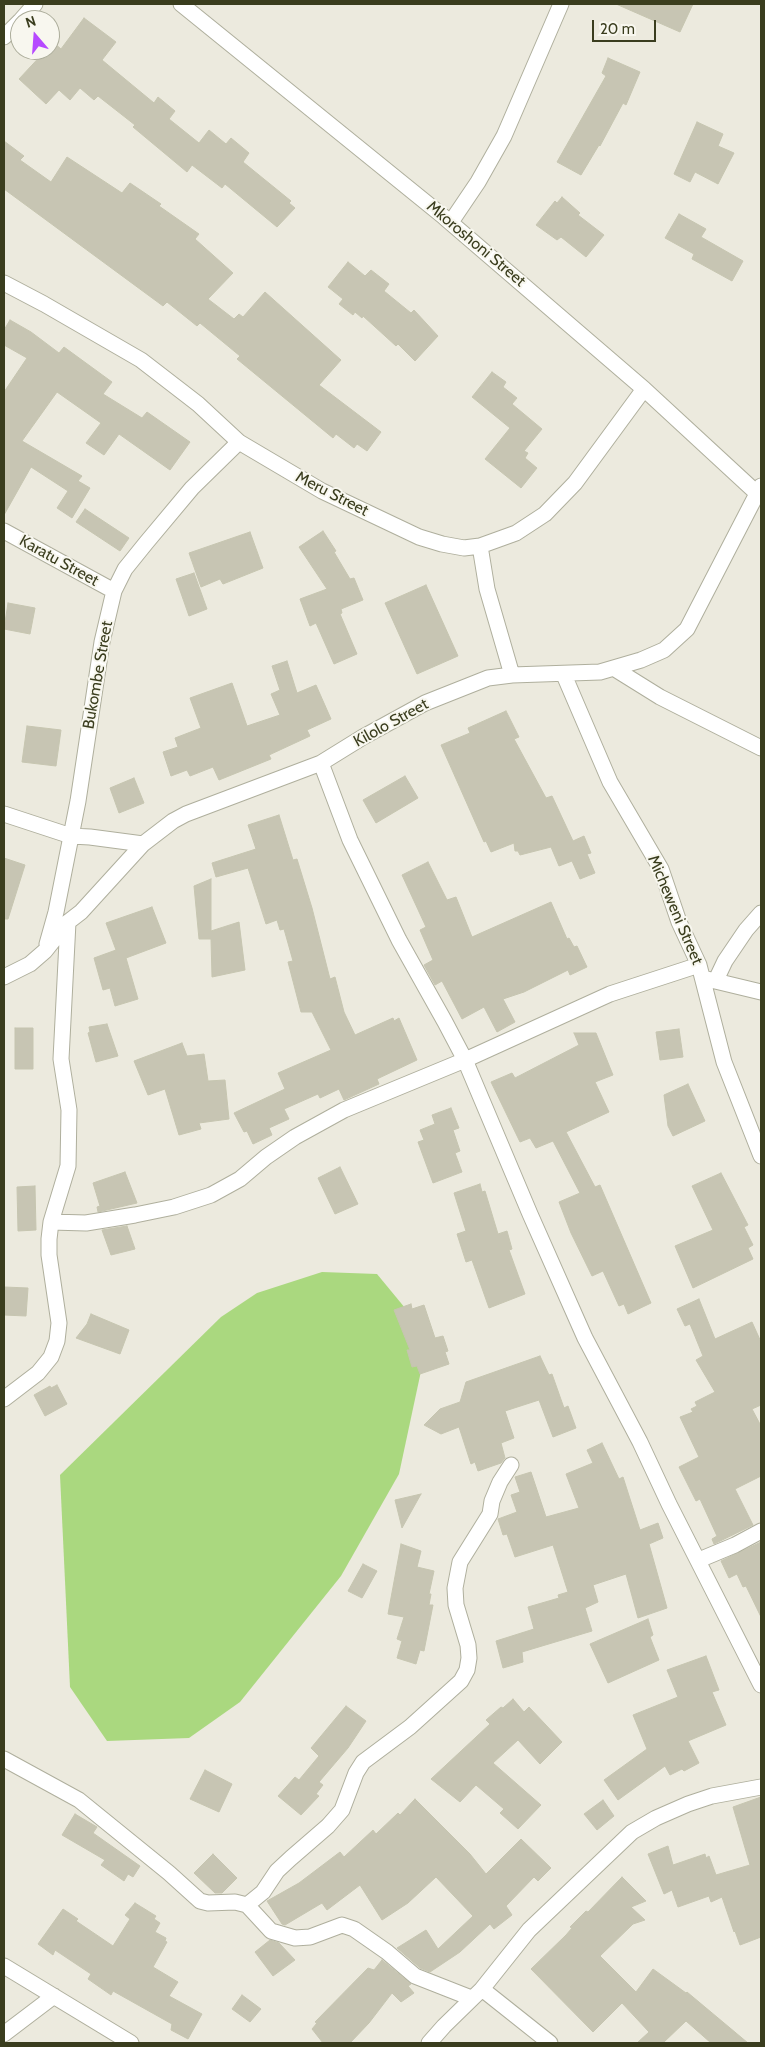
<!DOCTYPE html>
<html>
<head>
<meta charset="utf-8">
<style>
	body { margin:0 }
	#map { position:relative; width:765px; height:2047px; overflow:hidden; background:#eceade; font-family:Cabin,sans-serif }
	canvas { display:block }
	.frame { position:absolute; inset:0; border:5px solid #3a3d1e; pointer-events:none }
	.north { position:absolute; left:10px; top:10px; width:50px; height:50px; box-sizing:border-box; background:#f8f7ef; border:1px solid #acad9b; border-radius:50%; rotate:342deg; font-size:14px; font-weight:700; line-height:20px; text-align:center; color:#3a3d1e }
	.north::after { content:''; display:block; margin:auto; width:18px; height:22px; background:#b649ff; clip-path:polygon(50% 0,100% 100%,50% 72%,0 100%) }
	.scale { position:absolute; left:592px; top:20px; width:64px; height:22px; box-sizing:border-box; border:2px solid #3a3d1e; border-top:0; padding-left:6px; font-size:15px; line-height:18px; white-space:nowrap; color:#3a3d1e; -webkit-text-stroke:4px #f8f7ef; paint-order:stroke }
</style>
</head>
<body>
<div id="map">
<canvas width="765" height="2047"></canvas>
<div class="frame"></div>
<div class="north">N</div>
<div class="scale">20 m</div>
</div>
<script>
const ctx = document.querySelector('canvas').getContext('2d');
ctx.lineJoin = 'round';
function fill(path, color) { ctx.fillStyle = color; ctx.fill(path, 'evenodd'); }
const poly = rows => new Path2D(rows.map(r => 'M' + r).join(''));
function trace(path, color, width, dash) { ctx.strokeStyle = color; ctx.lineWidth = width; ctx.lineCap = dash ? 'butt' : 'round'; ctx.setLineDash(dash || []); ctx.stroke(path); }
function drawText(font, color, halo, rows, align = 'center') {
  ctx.font = font + ' Cabin,sans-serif'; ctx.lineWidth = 4; ctx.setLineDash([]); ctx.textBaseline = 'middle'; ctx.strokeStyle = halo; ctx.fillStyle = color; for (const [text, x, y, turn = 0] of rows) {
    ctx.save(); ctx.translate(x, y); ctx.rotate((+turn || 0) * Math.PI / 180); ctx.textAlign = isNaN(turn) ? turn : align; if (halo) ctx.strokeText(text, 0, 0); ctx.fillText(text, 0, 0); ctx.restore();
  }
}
fill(poly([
	[322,1272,377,1274,410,1314,424,1357,399,1474,341,1576,240,1702,189,1738,107,1741,70,1687,60,1475,221,1317,257,1293]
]), '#aad87f');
const building = poly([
	[616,4,693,4,680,32,616,4],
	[84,18,116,42,102,60,154,103,158,97,175,111,169,119,199,143,209,130,226,144,231,138,249,153,243,162,291,201,289,203,295,208,277,227,225,184,222,188,192,165,187,172,133,127,135,125,98,96,94,100,80,88,70,100,59,90,46,104,19,79,46,50,50,50,50,46,53,42,61,49,84,18],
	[608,58,640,72,626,105,623,103,600,146,599,145,581,175,557,162,606,76,602,73,608,58],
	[697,122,723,134,718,146,734,153,718,184,695,172,690,182,674,174,697,122],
	[4,141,24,156,20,160,51,182,67,157,122,193,130,183,161,204,159,206,199,234,195,239,233,273,208,299,234,319,239,314,243,317,265,292,341,360,319,385,381,432,367,451,357,444,354,448,336,434,333,438,237,359,240,356,200,323,197,326,167,302,163,306,4,189,4,141],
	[562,197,580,213,578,215,604,235,586,257,561,237,557,240,536,225,555,201,557,203,562,197],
	[679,214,706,229,701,237,743,261,732,281,692,259,694,254,665,238,679,214],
	[348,262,365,276,371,270,389,284,384,291,411,313,414,310,438,336,415,361,398,344,396,346,363,316,362,318,355,312,353,315,339,304,343,299,328,287,348,262],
	[10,320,31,332,59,353,64,347,112,382,103,394,142,418,147,412,190,442,170,470,119,434,104,455,86,443,101,423,57,392,22,441,82,476,78,481,90,488,72,518,57,508,68,491,31,467,4,515,4,392,27,358,4,345,4,330,10,320],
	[492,372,506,382,503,387,517,398,512,404,542,429,524,451,528,453,525,458,537,468,521,488,485,459,510,428,472,397,492,372],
	[85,509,129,538,120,551,76,522,85,509],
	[323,531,336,551,334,552,350,579,354,578,363,600,341,609,342,613,340,614,357,654,334,664,316,623,310,626,300,599,327,589,299,547,323,531],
	[250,532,263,568,223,584,220,579,201,587,189,553,250,532],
	[194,573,207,609,189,616,176,579,194,573],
	[426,585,458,656,417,674,385,603,426,585],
	[8,603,35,608,30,634,4,629,8,603],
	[287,661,297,693,316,685,331,719,307,730,310,736,269,755,271,759,219,780,213,767,190,776,187,770,171,776,163,752,178,747,175,738,201,728,190,698,232,683,247,726,280,715,271,694,280,690,272,666,287,661],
	[506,711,519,737,514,739,546,798,552,796,573,841,584,836,591,853,587,854,595,873,580,879,572,861,559,866,551,847,520,855,518,851,515,851,514,843,491,852,486,841,484,842,441,745,470,733,468,728,506,711],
	[27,726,61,730,56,766,22,762,27,726],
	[405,776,418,798,376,823,363,800,405,776],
	[134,778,144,803,119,813,110,788,134,778],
	[279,815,293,860,297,859,312,908,330,979,335,977,344,1012,355,1035,393,1018,394,1021,399,1018,417,1060,377,1079,379,1084,344,1100,339,1089,320,1098,318,1094,284,1109,289,1119,269,1128,272,1135,253,1144,247,1131,244,1132,234,1113,285,1089,278,1073,331,1050,312,1012,301,1012,288,962,293,961,284,929,280,930,277,920,266,924,248,868,216,877,212,863,256,849,248,825,279,815],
	[4,858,25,865,8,919,4,919,4,858],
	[428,862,447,900,456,897,472,937,551,902,567,939,569,938,574,947,577,946,587,967,570,975,568,970,524,992,503,999,515,1022,497,1032,484,1007,462,1019,442,981,435,985,424,965,433,960,420,930,426,927,402,875,428,862],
	[211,879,211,931,239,922,245,970,212,977,211,939,199,939,194,886,211,879],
	[152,907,166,943,126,958,138,999,115,1006,110,988,103,990,94,958,116,950,106,923,152,907],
	[107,1024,118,1056,96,1062,88,1033,90,1032,89,1027,107,1024],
	[15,1028,33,1028,33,1069,15,1069,15,1028],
	[679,1029,683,1057,660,1060,656,1032,679,1029],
	[574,1033,596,1033,613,1075,595,1082,609,1112,566,1132,595,1187,600,1185,651,1303,628,1314,624,1304,619,1306,603,1271,592,1276,571,1233,559,1202,580,1193,553,1141,536,1148,530,1138,520,1142,491,1082,512,1073,515,1078,579,1045,574,1033],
	[182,1043,187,1056,204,1054,208,1081,225,1080,229,1119,199,1123,201,1129,179,1135,165,1089,148,1095,134,1061,182,1043],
	[688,1084,705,1121,673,1136,668,1126,664,1095,688,1084],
	[451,1108,459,1128,453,1130,460,1151,455,1153,462,1172,433,1183,418,1142,424,1140,420,1130,435,1124,432,1115,451,1108],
	[340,1167,358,1204,335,1214,318,1178,340,1167],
	[125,1172,137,1203,98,1212,97,1207,100,1206,93,1183,125,1172],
	[721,1173,748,1225,744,1227,753,1245,748,1248,753,1259,693,1288,675,1246,713,1230,692,1186,721,1173],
	[480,1184,482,1192,485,1191,498,1234,507,1231,512,1249,509,1250,525,1294,489,1308,472,1260,466,1262,457,1234,466,1231,454,1193,480,1184],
	[35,1186,36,1230,18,1231,17,1187,35,1186],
	[127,1226,135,1249,111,1255,102,1230,127,1226],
	[4,1287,28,1288,26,1316,4,1315,4,1287],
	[699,1299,715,1339,752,1322,761,1342,761,1405,752,1409,761,1426,761,1476,735,1489,753,1525,714,1544,712,1539,717,1536,700,1499,696,1501,679,1467,699,1457,680,1417,693,1412,691,1409,697,1406,695,1402,715,1392,696,1360,703,1356,690,1324,685,1326,677,1309,699,1299],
	[411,1304,412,1309,424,1305,435,1338,443,1336,448,1351,445,1352,449,1364,420,1374,417,1366,412,1367,407,1350,410,1350,394,1310,411,1304],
	[91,1314,129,1330,120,1354,76,1338,87,1324,91,1314],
	[540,1356,549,1375,552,1374,564,1408,568,1406,576,1428,553,1437,539,1400,505,1411,514,1438,501,1443,505,1458,501,1463,478,1471,475,1462,471,1464,459,1427,441,1434,424,1425,440,1409,460,1402,466,1382,540,1356],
	[57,1385,67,1404,45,1416,34,1395,50,1386,51,1388,57,1385],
	[602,1443,619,1479,623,1477,640,1530,658,1523,663,1538,649,1544,667,1608,638,1618,626,1574,593,1585,598,1602,585,1608,592,1631,522,1652,523,1662,503,1668,496,1641,534,1629,528,1607,559,1598,558,1595,568,1592,553,1545,515,1557,507,1534,503,1535,498,1519,517,1512,511,1495,520,1492,515,1477,531,1472,546,1517,579,1508,566,1474,593,1463,587,1450,602,1443],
	[421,1494,402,1528,395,1500,421,1494],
	[761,1542,761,1617,746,1586,743,1587,737,1574,729,1578,721,1561,761,1542],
	[401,1544,421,1551,417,1567,434,1571,429,1594,431,1594,429,1605,433,1605,424,1651,420,1650,416,1664,397,1658,402,1641,397,1639,404,1617,388,1614,401,1544],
	[363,1564,377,1571,362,1598,348,1591,363,1564],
	[648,1619,653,1635,650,1637,659,1660,608,1683,590,1644,648,1619],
	[706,1656,719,1690,712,1692,726,1725,688,1741,699,1763,684,1771,682,1769,670,1775,665,1766,618,1800,604,1780,647,1749,633,1715,678,1697,667,1670,706,1656],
	[513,1699,524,1712,529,1707,562,1742,540,1764,518,1740,493,1763,541,1805,518,1829,500,1813,504,1809,476,1785,460,1802,431,1779,490,1724,486,1720,501,1707,503,1708,513,1699],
	[346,1706,366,1721,348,1748,319,1782,323,1785,316,1794,319,1796,301,1815,278,1796,295,1777,299,1780,319,1756,311,1748,346,1706],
	[205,1770,232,1784,219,1812,190,1799,205,1770],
	[761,1797,761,1937,740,1945,735,1931,734,1932,722,1897,711,1902,709,1896,678,1907,672,1890,664,1894,648,1854,668,1846,673,1865,705,1854,706,1858,709,1856,716,1875,750,1865,733,1807,761,1797],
	[415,1799,470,1854,486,1874,521,1839,551,1868,538,1881,534,1877,506,1906,512,1915,494,1929,490,1924,460,1952,430,1972,420,1968,397,1948,426,1930,438,1949,473,1916,436,1877,408,1903,382,1920,360,1885,327,1910,322,1903,285,1925,282,1924,267,1901,299,1883,340,1852,344,1857,373,1830,376,1834,398,1813,400,1815,415,1799],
	[603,1800,614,1816,597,1830,584,1814,603,1800],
	[75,1814,97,1827,93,1833,140,1866,133,1877,128,1874,124,1881,101,1865,105,1860,62,1835,75,1814],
	[213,1854,237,1878,222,1893,215,1893,194,1873,213,1854],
	[622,1877,646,1901,631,1907,645,1920,633,1924,600,1956,636,1992,653,1969,686,1993,687,1992,748,2043,711,2043,686,2021,663,2043,637,2043,649,2032,622,2003,593,2032,531,1969,566,1935,572,1928,570,1927,586,1911,588,1912,622,1877],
	[135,1903,156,1916,154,1919,160,1923,155,1932,166,1938,165,1941,167,1942,153,1967,178,1982,169,1996,202,2014,188,2039,171,2030,172,2024,113,1991,111,1995,88,1979,91,1974,55,1950,53,1955,38,1944,63,1909,78,1919,76,1921,113,1946,130,1919,125,1915,135,1903],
	[270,1940,279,1943,295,1960,273,1976,255,1952,270,1940],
	[382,1960,411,1984,408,1986,414,1993,401,2002,392,1993,369,2023,350,2043,323,2043,312,2029,317,2023,315,2022,368,1968,374,1970,382,1960],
	[242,1995,261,2009,250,2022,232,2009,242,1995]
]);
fill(building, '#c7c5b3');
trace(building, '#c6c5b0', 1);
const minor = poly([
	[181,4,444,217,644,389,761,497],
	[21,20,35,4],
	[4,37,20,21],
	[451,222,478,182,504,136,561,4],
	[4,283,44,304,141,360,198,404,239,442,322,491,419,537,442,544,464,548,480,546,516,533,545,514,575,483,644,389],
	[4,531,114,591],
	[480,546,487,589,512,675],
	[615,669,660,697,761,748],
	[564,675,610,782,661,869,679,922,699,965,724,1062,761,1156],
	[321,763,350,840,399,940,445,1022,465,1060,530,1214,585,1338,640,1442,669,1504,761,1685],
	[4,814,71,836,90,837,143,844],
	[47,944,56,912,78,801,102,642,114,591,125,569,146,543,192,488,239,442],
	[4,977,30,964,45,951,68,922,81,912,143,844,173,821,186,814,321,763,363,737,425,703,488,678,512,675,600,672,641,660,664,650,687,629,761,486],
	[707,979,761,992],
	[716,980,725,961,746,930,761,913],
	[51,1222,86,1223,135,1215,174,1207,211,1195,240,1179,266,1157,295,1137,344,1110,465,1060,610,994,699,965],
	[4,1399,38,1373,51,1357,57,1341,59,1323,49,1255,49,1239,51,1222,68,1166,69,1110,61,1059,68,922],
	[699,1560,735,1545,761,1531],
	[4,1759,79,1800,169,1873,200,1901,208,1903,235,1902,247,1905,271,1931,295,1938,310,1937,342,1925,354,1929,387,1952,415,1976,471,1998],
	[247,1905,263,1892,277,1871,291,1858,328,1826,342,1810,356,1773,363,1762,410,1727,461,1681,467,1670,469,1658,468,1645,456,1605,455,1588,460,1562,490,1514,492,1501,500,1482,511,1465],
	[4,1966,131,2043],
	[482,1989,550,2043],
	[4,2034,54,1996],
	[429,2043,444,2026,482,1989,529,1930,632,1832,656,1818,688,1804,712,1796,761,1787]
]);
trace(minor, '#afaf9d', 17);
trace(minor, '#fff', 15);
drawText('16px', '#3a3d1e', '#f8f7ef', [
	["Mkoroshoni Street",476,244,40],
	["Meru Street",332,494,27],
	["Karatu Street",59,561,29],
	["Bukombe Street",98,675,-80],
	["Kilolo Street",391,723,-29],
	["Micheweni Street",675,910,67]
]);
</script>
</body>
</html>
